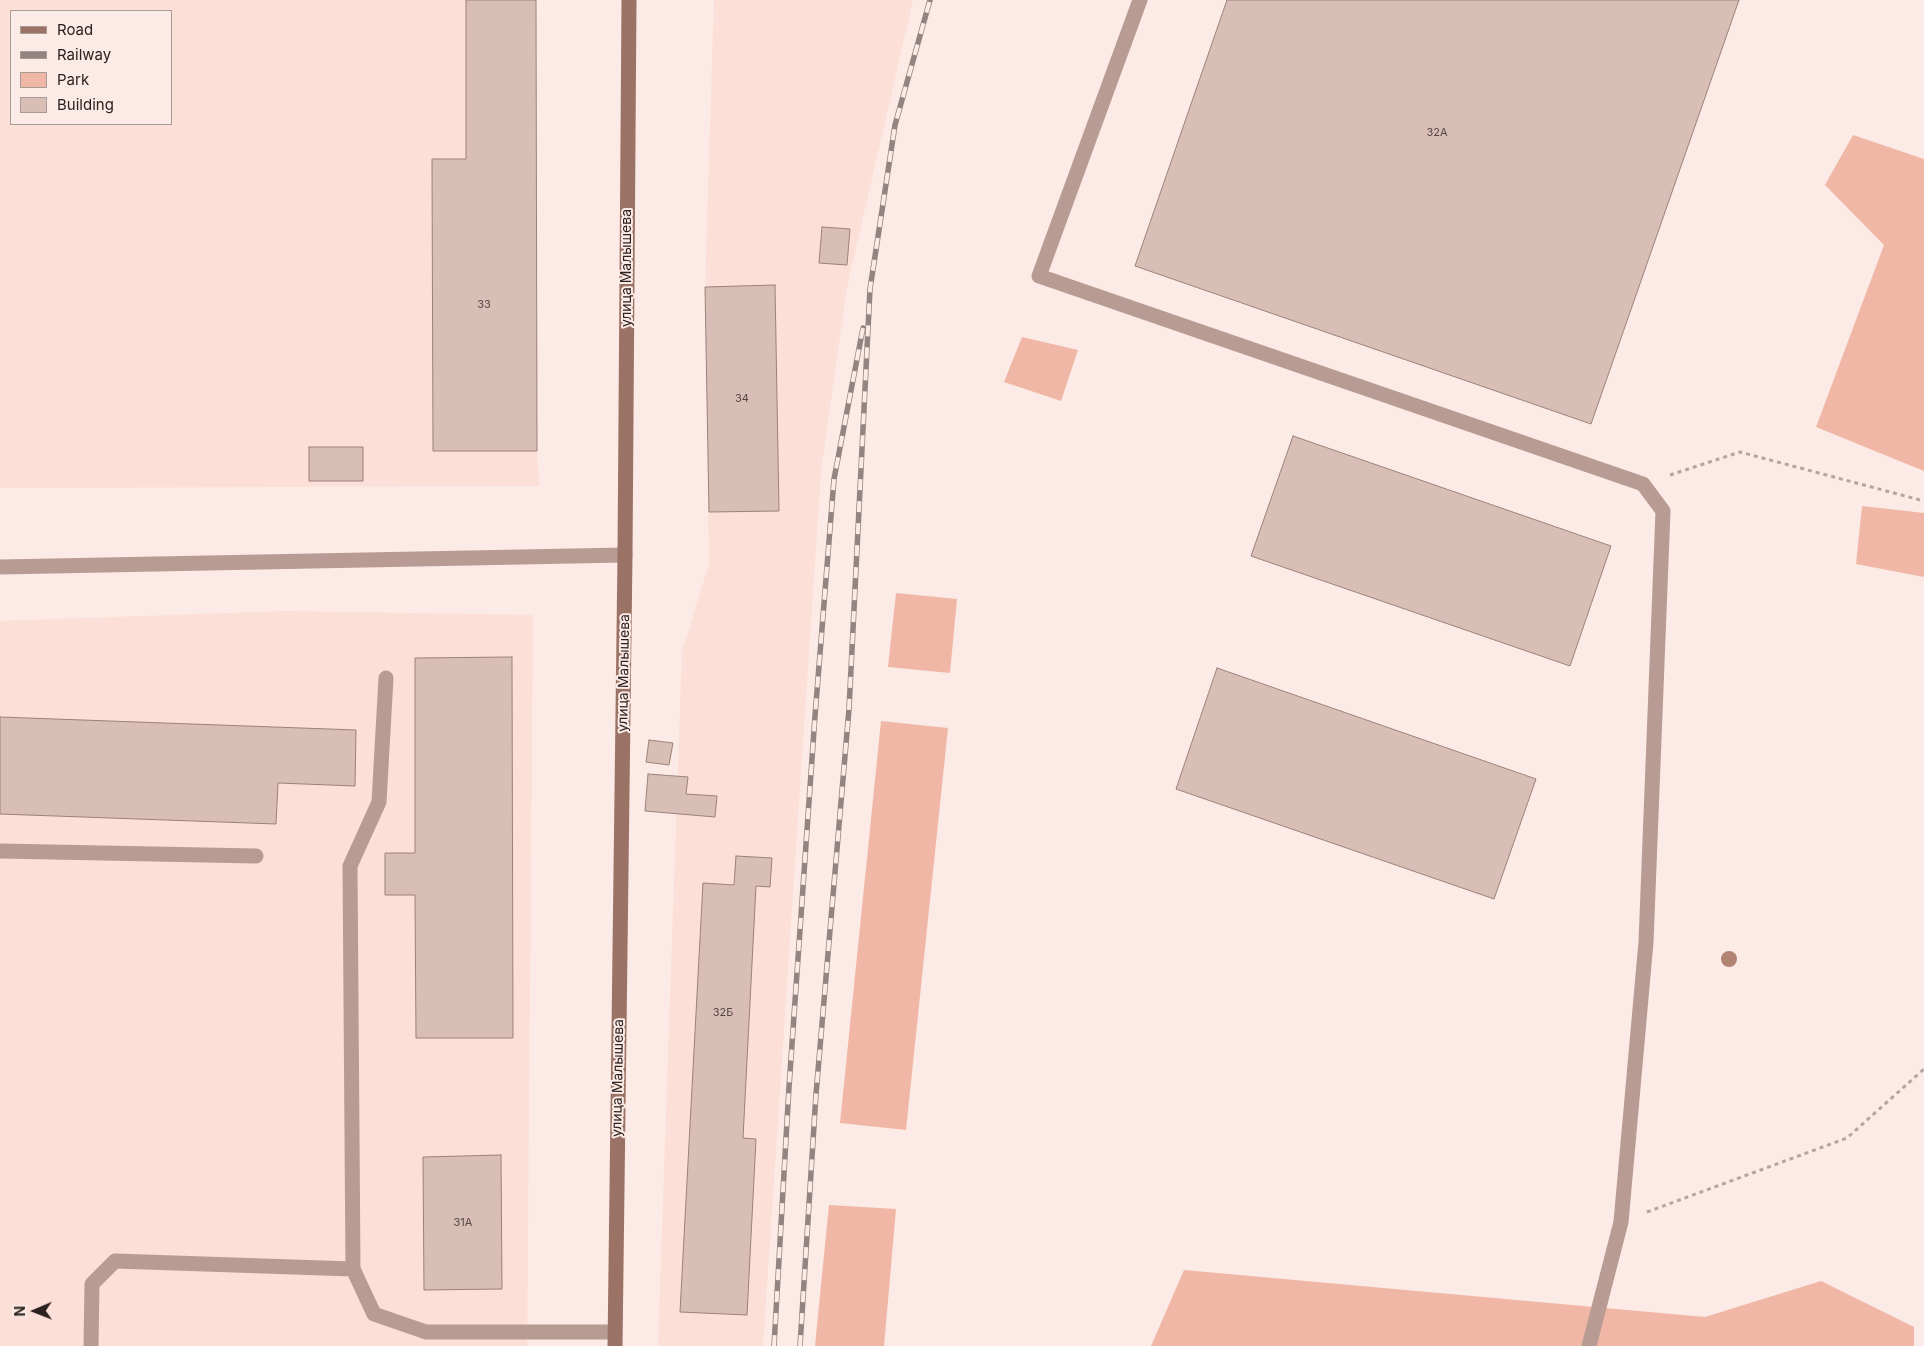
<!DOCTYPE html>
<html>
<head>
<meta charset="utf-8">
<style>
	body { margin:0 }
	#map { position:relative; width:1924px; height:1346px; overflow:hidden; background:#fbeae5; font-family:Inter,sans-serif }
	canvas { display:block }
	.legend { position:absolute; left:10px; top:10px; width:162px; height:115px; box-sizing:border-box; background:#fbeae5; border:1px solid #a89a95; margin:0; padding:6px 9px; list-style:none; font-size:15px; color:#2b211e }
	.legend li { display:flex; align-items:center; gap:10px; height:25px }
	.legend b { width:25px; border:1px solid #a89a95 }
	.north { position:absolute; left:10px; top:1286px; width:50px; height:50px; -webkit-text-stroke:4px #fbeae5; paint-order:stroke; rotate:269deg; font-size:14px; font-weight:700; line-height:20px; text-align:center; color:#2b211e }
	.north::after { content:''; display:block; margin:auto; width:18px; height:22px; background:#2b211e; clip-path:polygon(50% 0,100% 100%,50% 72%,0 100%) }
</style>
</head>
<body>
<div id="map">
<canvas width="1924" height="1346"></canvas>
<ul class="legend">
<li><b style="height:6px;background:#9b7366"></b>Road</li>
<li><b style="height:6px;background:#928480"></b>Railway</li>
<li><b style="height:14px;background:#f1b7a6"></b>Park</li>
<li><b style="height:14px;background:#d9beb6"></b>Building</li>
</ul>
<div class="north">N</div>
</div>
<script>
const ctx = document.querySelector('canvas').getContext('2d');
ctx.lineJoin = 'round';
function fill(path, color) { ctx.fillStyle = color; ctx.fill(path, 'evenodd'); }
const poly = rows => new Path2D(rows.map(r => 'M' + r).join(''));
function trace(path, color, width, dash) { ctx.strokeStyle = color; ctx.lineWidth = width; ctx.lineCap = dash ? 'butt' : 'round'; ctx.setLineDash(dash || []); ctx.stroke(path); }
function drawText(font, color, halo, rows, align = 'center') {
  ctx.font = font + ' Inter,sans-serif'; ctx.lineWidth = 4; ctx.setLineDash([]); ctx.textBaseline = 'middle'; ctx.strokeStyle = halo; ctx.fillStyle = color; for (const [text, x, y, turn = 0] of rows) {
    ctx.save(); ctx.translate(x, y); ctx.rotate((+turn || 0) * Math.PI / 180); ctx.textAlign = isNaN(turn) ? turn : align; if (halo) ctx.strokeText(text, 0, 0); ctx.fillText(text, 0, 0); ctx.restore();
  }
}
fill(poly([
	[0,0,536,0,537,451,539,486,0,488],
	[11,11,171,11,171,124,11,124],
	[714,0,913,0,847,287,821,471,763,1346,658,1346,682,652,709,564,705,287],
	[286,611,533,615,527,1346,0,1346,0,621]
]), '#fcdfd6');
fill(poly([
	[1853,135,1924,159,1924,471,1816,427,1884,245,1825,185],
	[1022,337,1078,350,1061,401,1004,382],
	[1862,506,1924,513,1924,577,1856,564],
	[896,593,957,599,950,673,888,667],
	[881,721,948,728,906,1130,840,1123],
	[829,1205,896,1209,884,1346,815,1346],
	[1184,1270,1705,1317,1821,1281,1914,1327,1914,1346,1151,1346]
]), '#f1b7a6');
const building = poly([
	[466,0,536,0,537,451,433,451,432,159,466,159,466,0],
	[1227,0,1739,0,1591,424,1135,266,1227,0],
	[822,227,850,229,847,265,819,263,822,227],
	[775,285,779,511,709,512,705,287,775,285],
	[1293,436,1611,546,1570,666,1251,556,1293,436],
	[309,447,363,447,363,481,309,481,309,447],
	[512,657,513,1038,416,1038,415,895,385,895,385,853,415,853,415,658,512,657],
	[1217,668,1536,779,1494,899,1176,789,1217,668],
	[0,717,356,730,355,786,278,783,276,824,0,814,0,717],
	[649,740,673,743,669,765,646,762,649,740],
	[648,774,688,777,686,794,717,796,715,817,645,811,648,774],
	[736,856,772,858,770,887,756,886,743,1138,756,1139,747,1315,680,1312,703,883,734,885,736,856],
	[501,1155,502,1289,424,1290,423,1157,501,1155]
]);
fill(building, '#d9beb6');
trace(building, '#9b827a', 1);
trace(poly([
	[1670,475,1740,452,1924,501],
	[1647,1212,1847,1138,1924,1069]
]), '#b4a5a1', 3, [4, 4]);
trace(poly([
	[1140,0,1039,276,1643,484,1663,511,1646,942,1621,1222,1589,1346],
	[0,851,256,856],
	[353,1269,350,866,379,802,386,678],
	[91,1346,92,1284,115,1261,353,1269,374,1314,426,1332,615,1332]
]), '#b89b92', 15);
trace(poly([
	[0,567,625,555]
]), '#b89b92', 15);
trace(poly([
	[615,1346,625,555,629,0]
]), '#9b7366', 15);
const rail = poly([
	[774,1346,789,1087,815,716,834,479,863,328],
	[800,1346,816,1094,849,709,870,289,895,125,930,0]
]);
trace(rail, '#928480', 5.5);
trace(rail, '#fbeae5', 4, [11]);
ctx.fillStyle = '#b28272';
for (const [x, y] of [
	[1729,959]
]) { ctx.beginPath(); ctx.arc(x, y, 8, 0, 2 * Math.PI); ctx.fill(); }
drawText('11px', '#564844', null, [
	["32А",1437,133],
	["33",484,305],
	["34",742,399],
	["32Б",723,1013],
	["31А",463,1223]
]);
drawText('14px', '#2b211e', '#fbeae5', [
	["улица Малышева",627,268,-90],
	["улица Малышева",624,673,-89],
	["улица Малышева",618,1078,-89]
]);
</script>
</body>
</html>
